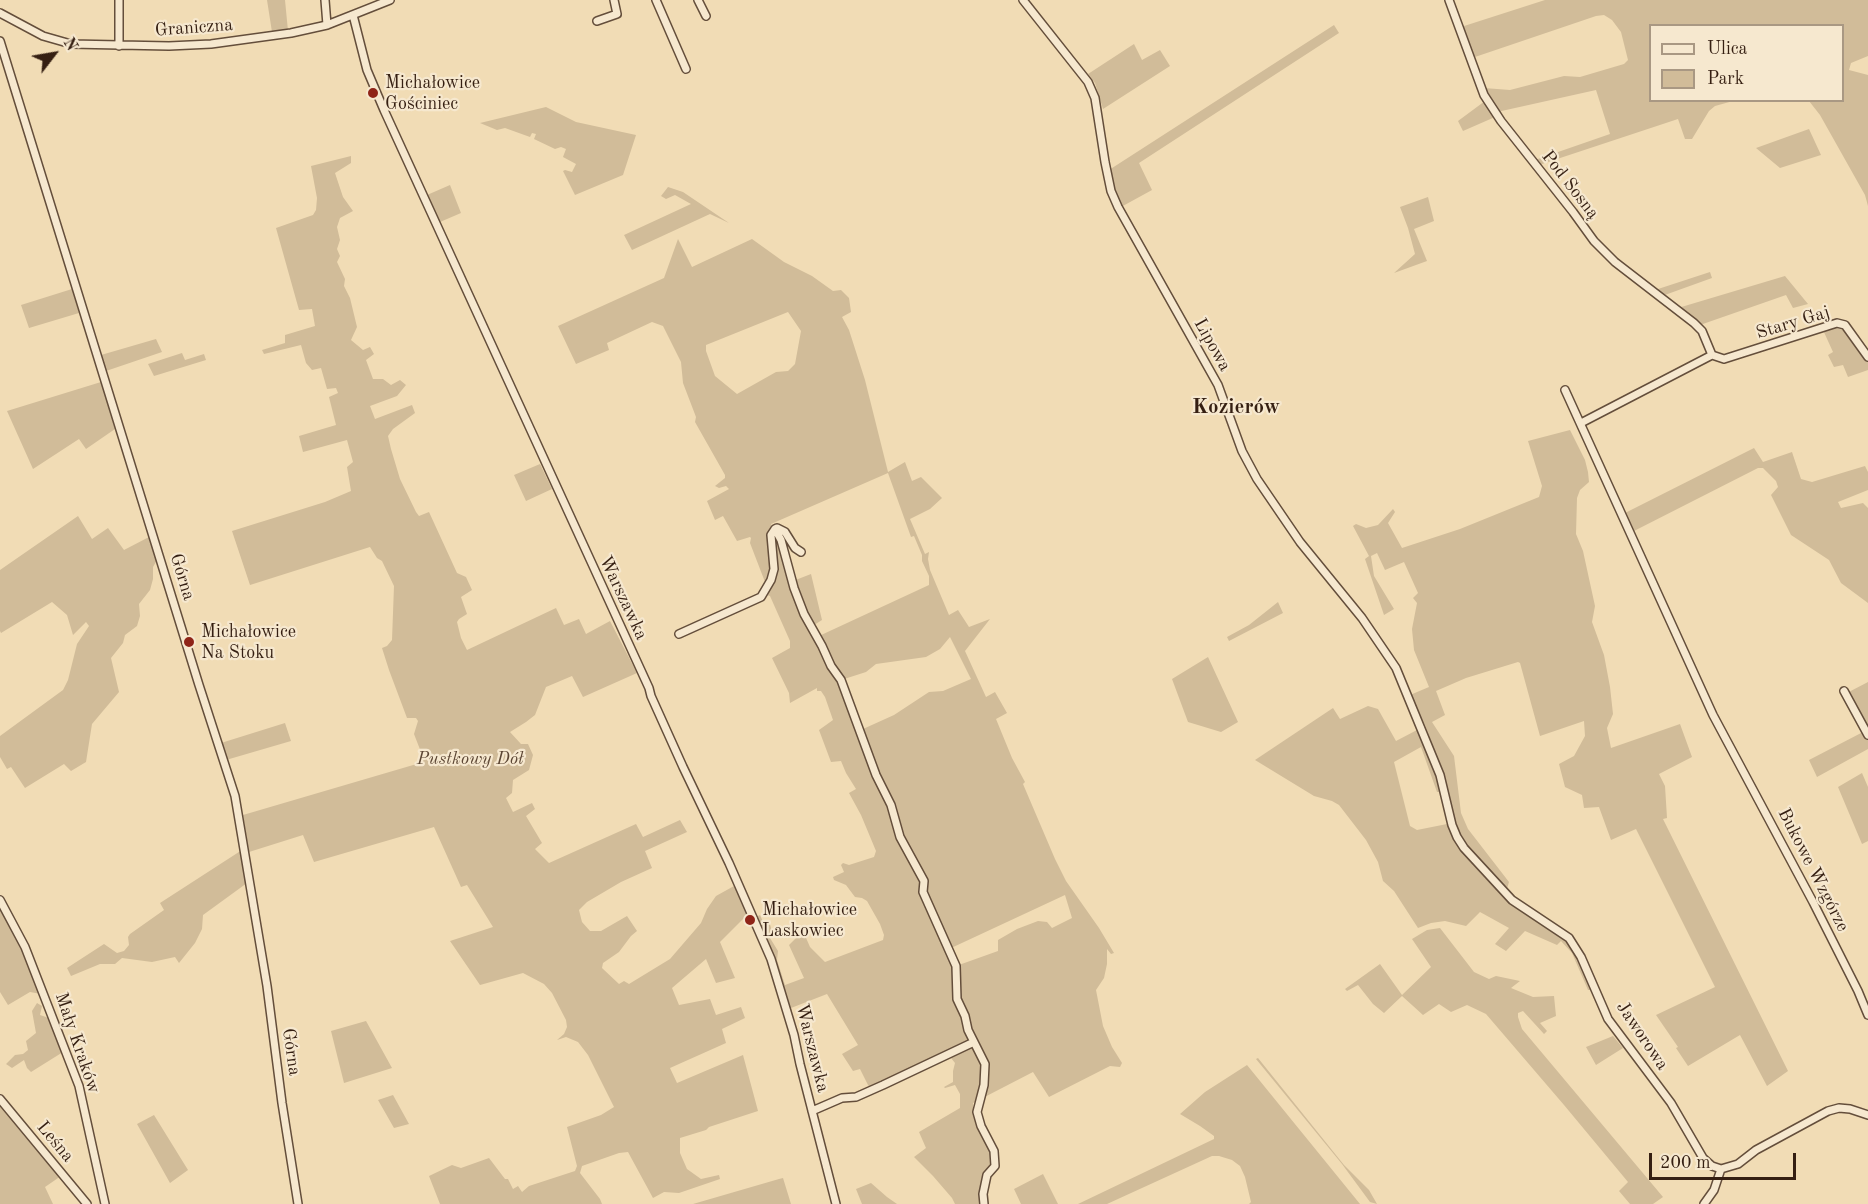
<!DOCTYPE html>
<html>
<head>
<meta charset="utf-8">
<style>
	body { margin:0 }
	#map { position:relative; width:1868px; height:1204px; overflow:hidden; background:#f1dcb5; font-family:"Old Standard TT",serif }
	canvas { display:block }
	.legend { position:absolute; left:1649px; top:24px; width:195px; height:78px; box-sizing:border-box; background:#f6e8cf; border:2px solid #a99883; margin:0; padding:8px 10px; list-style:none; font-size:18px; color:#351f12 }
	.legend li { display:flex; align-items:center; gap:12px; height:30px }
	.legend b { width:30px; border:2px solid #a99883 }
	.north { position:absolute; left:24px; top:24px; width:60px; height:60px; -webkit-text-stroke:4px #f6e8cf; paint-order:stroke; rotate:59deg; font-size:16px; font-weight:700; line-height:24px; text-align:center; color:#351f12 }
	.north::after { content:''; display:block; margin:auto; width:21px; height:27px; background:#351f12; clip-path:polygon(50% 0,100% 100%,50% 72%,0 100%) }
	.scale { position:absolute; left:1649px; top:1153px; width:147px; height:27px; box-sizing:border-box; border:3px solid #351f12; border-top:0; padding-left:8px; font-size:18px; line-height:21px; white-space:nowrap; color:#351f12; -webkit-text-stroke:4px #f6e8cf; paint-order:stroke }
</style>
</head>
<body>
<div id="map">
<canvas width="1868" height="1204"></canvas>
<ul class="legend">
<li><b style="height:8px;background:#f6e8cf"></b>Ulica</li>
<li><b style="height:16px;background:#d1bc99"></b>Park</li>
</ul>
<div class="north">N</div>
<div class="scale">200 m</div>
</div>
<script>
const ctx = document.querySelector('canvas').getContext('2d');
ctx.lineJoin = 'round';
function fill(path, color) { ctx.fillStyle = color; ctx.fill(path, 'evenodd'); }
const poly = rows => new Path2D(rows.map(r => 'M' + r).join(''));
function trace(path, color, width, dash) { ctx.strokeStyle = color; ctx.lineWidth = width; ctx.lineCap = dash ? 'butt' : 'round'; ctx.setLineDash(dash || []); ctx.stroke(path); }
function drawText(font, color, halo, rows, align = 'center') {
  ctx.font = font + ' "Old Standard TT",serif'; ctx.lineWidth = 4.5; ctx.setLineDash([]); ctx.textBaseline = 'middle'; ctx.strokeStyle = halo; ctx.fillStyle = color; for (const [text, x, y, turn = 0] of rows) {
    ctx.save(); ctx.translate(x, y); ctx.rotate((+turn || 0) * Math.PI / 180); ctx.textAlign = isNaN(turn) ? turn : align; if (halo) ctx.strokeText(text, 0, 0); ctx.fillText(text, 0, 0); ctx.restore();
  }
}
fill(poly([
	[267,0,285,0,288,31,272,32],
	[1545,0,1868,0,1868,56,1851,63,1849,70,1868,75,1868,206,1865,195,1820,115,1809,101,1842,100,1842,26,1650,26,1650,100,1733,101,1715,106,1709,111,1692,139,1685,139,1678,119,1539,165,1535,160,1610,134,1596,90,1497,112,1484,88,1510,90,1564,76,1580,77,1624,64,1628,60,1621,32,1612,20,1604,15,1596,16,1472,58,1461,27],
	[1334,25,1339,33,1139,163,1152,190,1121,207,1112,186,1109,170],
	[1134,44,1142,60,1160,50,1170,66,1103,109,1095,83,1088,74],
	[1485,101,1495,117,1463,131,1458,121],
	[546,107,576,122,636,135,623,175,575,195,563,171,565,170,572,172,576,164,563,157,566,149,561,147,555,149,534,139,536,134,532,133,530,137,505,128,497,130,480,123],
	[1809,129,1821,155,1780,168,1756,148],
	[351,156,351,163,335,173,343,197,353,211,340,218,337,227,340,240,337,249,340,256,337,262,345,279,344,286,350,298,357,327,351,340,363,350,370,347,374,354,366,360,373,379,383,379,391,385,400,380,406,385,397,396,370,406,375,419,412,405,415,413,393,429,388,436,391,449,400,479,416,512,419,516,429,512,457,573,466,577,472,590,461,597,467,614,459,619,457,622,461,638,467,650,556,608,564,625,579,619,586,634,610,621,637,673,583,697,572,676,546,687,535,715,526,722,510,732,521,744,528,744,533,755,529,770,513,780,512,793,506,798,513,812,532,803,535,809,526,816,542,843,535,849,549,863,636,824,643,837,680,820,687,832,645,851,652,868,621,882,587,902,579,910,582,922,590,931,601,931,627,916,637,931,631,936,619,952,603,963,602,968,619,984,624,981,629,984,670,959,701,923,707,909,716,896,734,886,748,914,720,942,735,978,716,983,706,959,672,988,679,1005,710,999,716,1015,741,1007,745,1018,722,1029,726,1043,670,1068,677,1083,743,1055,758,1111,709,1127,706,1130,680,1138,680,1153,687,1169,701,1179,719,1175,720,1179,679,1193,664,1192,653,1198,628,1152,619,1153,582,1166,580,1173,600,1199,602,1204,440,1204,429,1176,452,1165,461,1168,489,1158,505,1179,508,1179,513,1189,518,1186,522,1192,529,1186,575,1171,577,1166,567,1127,601,1115,614,1107,588,1055,578,1042,566,1037,557,1040,564,1034,567,1027,566,1020,552,993,544,984,523,973,480,985,450,941,493,927,467,885,461,887,434,827,314,862,303,835,249,852,243,815,420,763,421,752,414,734,418,721,416,718,407,718,389,670,382,648,387,646,392,640,394,586,382,561,377,558,370,547,250,585,232,531,325,502,351,491,347,467,353,462,347,440,303,452,299,436,336,425,329,397,338,393,336,388,327,389,321,368,312,370,306,363,301,345,264,354,262,350,285,343,285,335,315,326,312,309,299,310,276,228,313,215,316,210,317,198,311,166],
	[450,185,461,213,440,222,427,195],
	[668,187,683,192,729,223,710,214,632,250,624,235,691,204,675,195,666,199,661,196],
	[1428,197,1434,221,1414,229,1427,261,1394,273,1415,254,1408,228,1400,207],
	[678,239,692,267,752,239,784,262,812,276,833,291,841,290,849,298,851,312,842,317,849,330,865,380,888,472,905,462,912,481,921,477,942,498,930,509,910,519,925,554,929,552,928,559,930,570,949,615,958,610,969,627,990,619,965,651,986,697,995,692,1007,713,996,719,1012,758,1025,782,1023,784,1055,859,1066,881,1099,928,1114,953,1111,954,1107,949,1107,964,1104,978,1096,990,1103,1026,1112,1047,1122,1063,1120,1067,1110,1066,1049,1097,1033,1072,973,1103,973,1108,994,1163,985,1174,983,1204,955,1204,952,1198,933,1176,914,1157,926,1148,919,1132,960,1108,960,1094,955,1085,945,1088,944,1087,953,1082,953,1071,955,1063,951,1058,870,1089,860,1069,853,1071,842,1054,858,1045,827,994,791,1008,798,1042,756,917,760,915,764,924,769,921,773,935,770,938,778,951,777,960,785,985,804,978,789,945,796,938,795,933,803,931,810,947,825,962,883,940,884,935,880,924,867,901,862,898,855,897,846,885,834,880,833,877,844,872,841,865,843,863,849,865,874,857,876,851,861,815,849,793,856,789,846,773,841,761,831,762,819,730,833,720,825,697,821,691,817,691,817,688,790,703,789,693,772,658,790,648,790,641,770,596,767,595,735,610,756,596,765,582,750,543,751,538,750,537,737,541,723,516,715,520,707,501,729,489,726,486,719,488,715,486,725,478,725,475,695,422,696,417,683,383,681,362,663,326,652,322,607,343,609,350,576,364,558,326,664,278],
	[788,312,801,331,795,364,788,371,776,372,737,394,715,376,706,351,706,345],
	[888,473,911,537,914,536,922,555,922,561,929,576,929,585,819,636,814,625,822,620,811,574,793,581,771,524],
	[950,637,971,679,943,691,929,692,894,715,863,729,841,680,866,672,876,664,926,657,940,649],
	[1065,895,1072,918,1052,928,1047,922,1038,921,1017,929,998,940,998,951,956,966,949,949],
	[1710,272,1712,278,1662,296,1655,290],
	[1785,276,1808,304,1793,308,1786,295,1700,325,1678,308],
	[72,289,79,313,29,328,21,305],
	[1838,325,1845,327,1868,360,1868,370,1848,377,1843,365,1834,367,1828,355,1833,352,1823,330],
	[156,339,162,352,106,371,101,355],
	[182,353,185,360,204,354,206,360,154,376,148,364],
	[101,382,115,429,86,449,79,439,33,469,7,411],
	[1570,430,1585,460,1588,472,1589,482,1580,490,1577,498,1576,534,1583,551,1595,606,1592,622,1604,655,1610,687,1613,714,1607,728,1611,748,1680,724,1692,757,1659,774,1665,786,1667,818,1663,819,1788,1071,1767,1086,1740,1035,1688,1066,1676,1048,1678,1047,1656,1015,1715,987,1636,829,1611,840,1599,807,1584,808,1582,795,1565,787,1559,764,1574,756,1585,736,1584,721,1540,736,1520,663,1518,662,1466,678,1436,691,1445,715,1432,722,1454,756,1461,813,1468,829,1509,882,1506,892,1473,855,1459,834,1444,777,1425,725,1410,695,1429,687,1414,650,1412,629,1417,603,1413,598,1418,593,1404,562,1385,570,1377,553,1371,556,1374,576,1394,609,1384,615,1365,559,1369,556,1353,526,1356,524,1366,528,1378,525,1393,509,1395,512,1388,523,1402,548,1460,529,1539,497,1542,486,1528,441],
	[1754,448,1763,462,1792,452,1801,479,1812,482,1865,466,1868,472,1868,490,1838,502,1841,508,1863,503,1868,508,1868,603,1841,583,1829,560,1791,535,1771,495,1778,487,1776,481,1763,468,1758,468,1632,532,1625,513],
	[540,464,552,489,526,501,514,475],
	[78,516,92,539,108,528,124,550,149,537,157,560,153,567,153,579,150,590,139,604,140,616,137,626,125,635,123,643,111,658,119,692,92,724,86,762,71,771,64,764,25,788,11,767,7,769,0,757,0,736,63,690,68,680,77,644,89,626,86,622,73,635,67,615,52,602,1,633,0,631,0,570],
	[1278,602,1283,613,1229,641,1227,637,1249,625],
	[1208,657,1238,722,1221,732,1188,722,1172,679],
	[1868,682,1868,749,1817,777,1809,760,1863,732,1843,695],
	[1368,706,1378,709,1396,741,1417,730,1437,776,1441,792,1437,792,1421,747,1394,762,1410,826,1417,830,1447,824,1461,850,1484,877,1509,901,1563,938,1573,949,1592,990,1588,990,1572,953,1561,941,1557,945,1525,931,1506,951,1495,944,1509,928,1480,912,1466,926,1445,921,1431,923,1418,928,1394,891,1383,881,1378,862,1366,840,1339,805,1332,801,1314,796,1255,760,1333,708,1340,719],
	[285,723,291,741,226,760,221,743],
	[1862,773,1868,787,1868,841,1862,844,1838,787],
	[242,850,247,883,203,915,202,929,195,943,179,963,175,957,152,962,122,958,115,964,100,964,71,976,67,968,104,944,117,953,124,951,129,945,128,937,130,934,164,910,160,903],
	[0,906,21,946,41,994,30,992,8,1005,0,992],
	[1440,928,1474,972,1489,979,1496,976,1520,981,1511,988,1533,997,1554,996,1556,1016,1540,1023,1547,1031,1544,1034,1523,1011,1518,1013,1518,1017,1522,1029,1663,1197,1653,1204,1630,1204,1619,1191,1628,1182,1564,1105,1486,1014,1467,1005,1451,1012,1439,1004,1423,1015,1402,996,1384,1013,1373,1004,1358,985,1347,991,1345,989,1380,964,1402,995,1431,967,1412,939,1427,930],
	[37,1003,42,1006,40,1015,49,1018,63,1052,31,1072,27,1068,24,1060,12,1068,6,1064,15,1055,23,1054,28,1050,26,1041,36,1033,32,1011],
	[366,1021,392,1068,344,1083,331,1031],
	[1613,1036,1623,1048,1596,1065,1586,1047],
	[1258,1058,1344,1165,1369,1190,1377,1204,1370,1202,1342,1164,1256,1059],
	[1247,1065,1360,1204,1249,1204,1251,1202,1245,1177,1240,1166,1232,1160,1219,1156,1212,1156,1107,1204,1078,1204,1214,1139,1214,1136,1200,1126,1180,1114,1205,1092],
	[393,1095,409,1124,394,1128,378,1100],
	[0,1104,61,1176,45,1187,53,1204,0,1204],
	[154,1115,188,1170,170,1183,137,1124],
	[1043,1174,1058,1204,1021,1204,1014,1189],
	[783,1178,791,1204,693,1204,779,1179],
	[871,1183,887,1197,897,1204,862,1204,856,1189]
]), '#d1bc99');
const minor = poly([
	[119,0,119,46],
	[325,0,327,25],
	[656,0,686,69],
	[698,0,706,16],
	[1023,0,1088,82,1095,98,1105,162,1111,191,1118,207,1218,385,1242,451,1257,479,1300,542,1362,618,1396,668,1440,775,1452,825,1457,837,1464,848,1512,900,1569,938,1581,957,1608,1019,1671,1103,1703,1158,1712,1166,1721,1169,1738,1164,1756,1150,1828,1111,1839,1108,1850,1109,1868,1115],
	[1449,0,1484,95,1501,121,1573,212,1594,241,1615,262,1694,323,1702,331,1712,355],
	[0,13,43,36,71,44,169,46,211,44,291,33,327,25,390,0],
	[353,15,367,70,384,110,649,688,651,696,683,767,729,863,771,959,794,1035,800,1064,836,1204],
	[597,21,617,14,614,0],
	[0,41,199,685,235,796,267,986,282,1103,298,1204],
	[1712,355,1724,359,1837,323,1845,325,1868,357],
	[1565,390,1713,715,1813,902,1858,991,1868,1015],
	[1581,423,1712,355],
	[775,529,777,528,785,532,795,548,801,552],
	[679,634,761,597,771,580,774,569,771,535,775,529,781,540,794,588,804,614,822,646,831,666,841,680,876,775,891,805,900,837,924,881,923,892,956,966,957,999,965,1016,968,1030,985,1064,984,1085,977,1112,981,1126,994,1151,995,1166,987,1175,983,1194,984,1204],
	[1844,691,1868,735],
	[0,900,25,947,79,1086,105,1204],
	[0,1099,87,1204],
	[812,1111,842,1098,856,1097,883,1085,974,1042],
	[1704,1204,1714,1190,1721,1169]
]);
trace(minor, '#644e3b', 10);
trace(minor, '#f6e8cf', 7);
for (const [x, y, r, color] of [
	[373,93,6,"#8f2418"],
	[189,642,6,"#8f2418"],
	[750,920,6,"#8f2418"]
]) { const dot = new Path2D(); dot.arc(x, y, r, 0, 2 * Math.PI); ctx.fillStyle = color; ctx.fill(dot); trace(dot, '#f6e8cf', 2); }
drawText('18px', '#351f12', '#f6e8cf', [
	["Graniczna",194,28,-4],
	["Pod Sosną",1570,185,52],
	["Stary Gaj",1793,323,-17],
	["Lipowa",1212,345,61],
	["Górna",182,577,73],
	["Warszawka",623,598,65],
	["Bukowe Wzgórze",1813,870,63],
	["Jaworowa",1642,1036,56],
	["Mały Kraków",77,1043,71],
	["Warszawka",812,1048,76],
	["Górna",291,1052,82],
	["Leśna",55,1142,50]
]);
drawText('18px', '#351f12', '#f6e8cf', [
	["Michałowice",385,83],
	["Gościniec",385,104],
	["Michałowice",201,632],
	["Na Stoku",201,653],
	["Michałowice",762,910],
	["Laskowiec",762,931]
], 'left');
drawText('italic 18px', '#5c4634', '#f6e8cf', [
	["Pustkowy Dół",470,759]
]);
drawText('bold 21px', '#351f12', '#f6e8cf', [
	["Kozierów",1236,407]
]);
</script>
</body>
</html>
